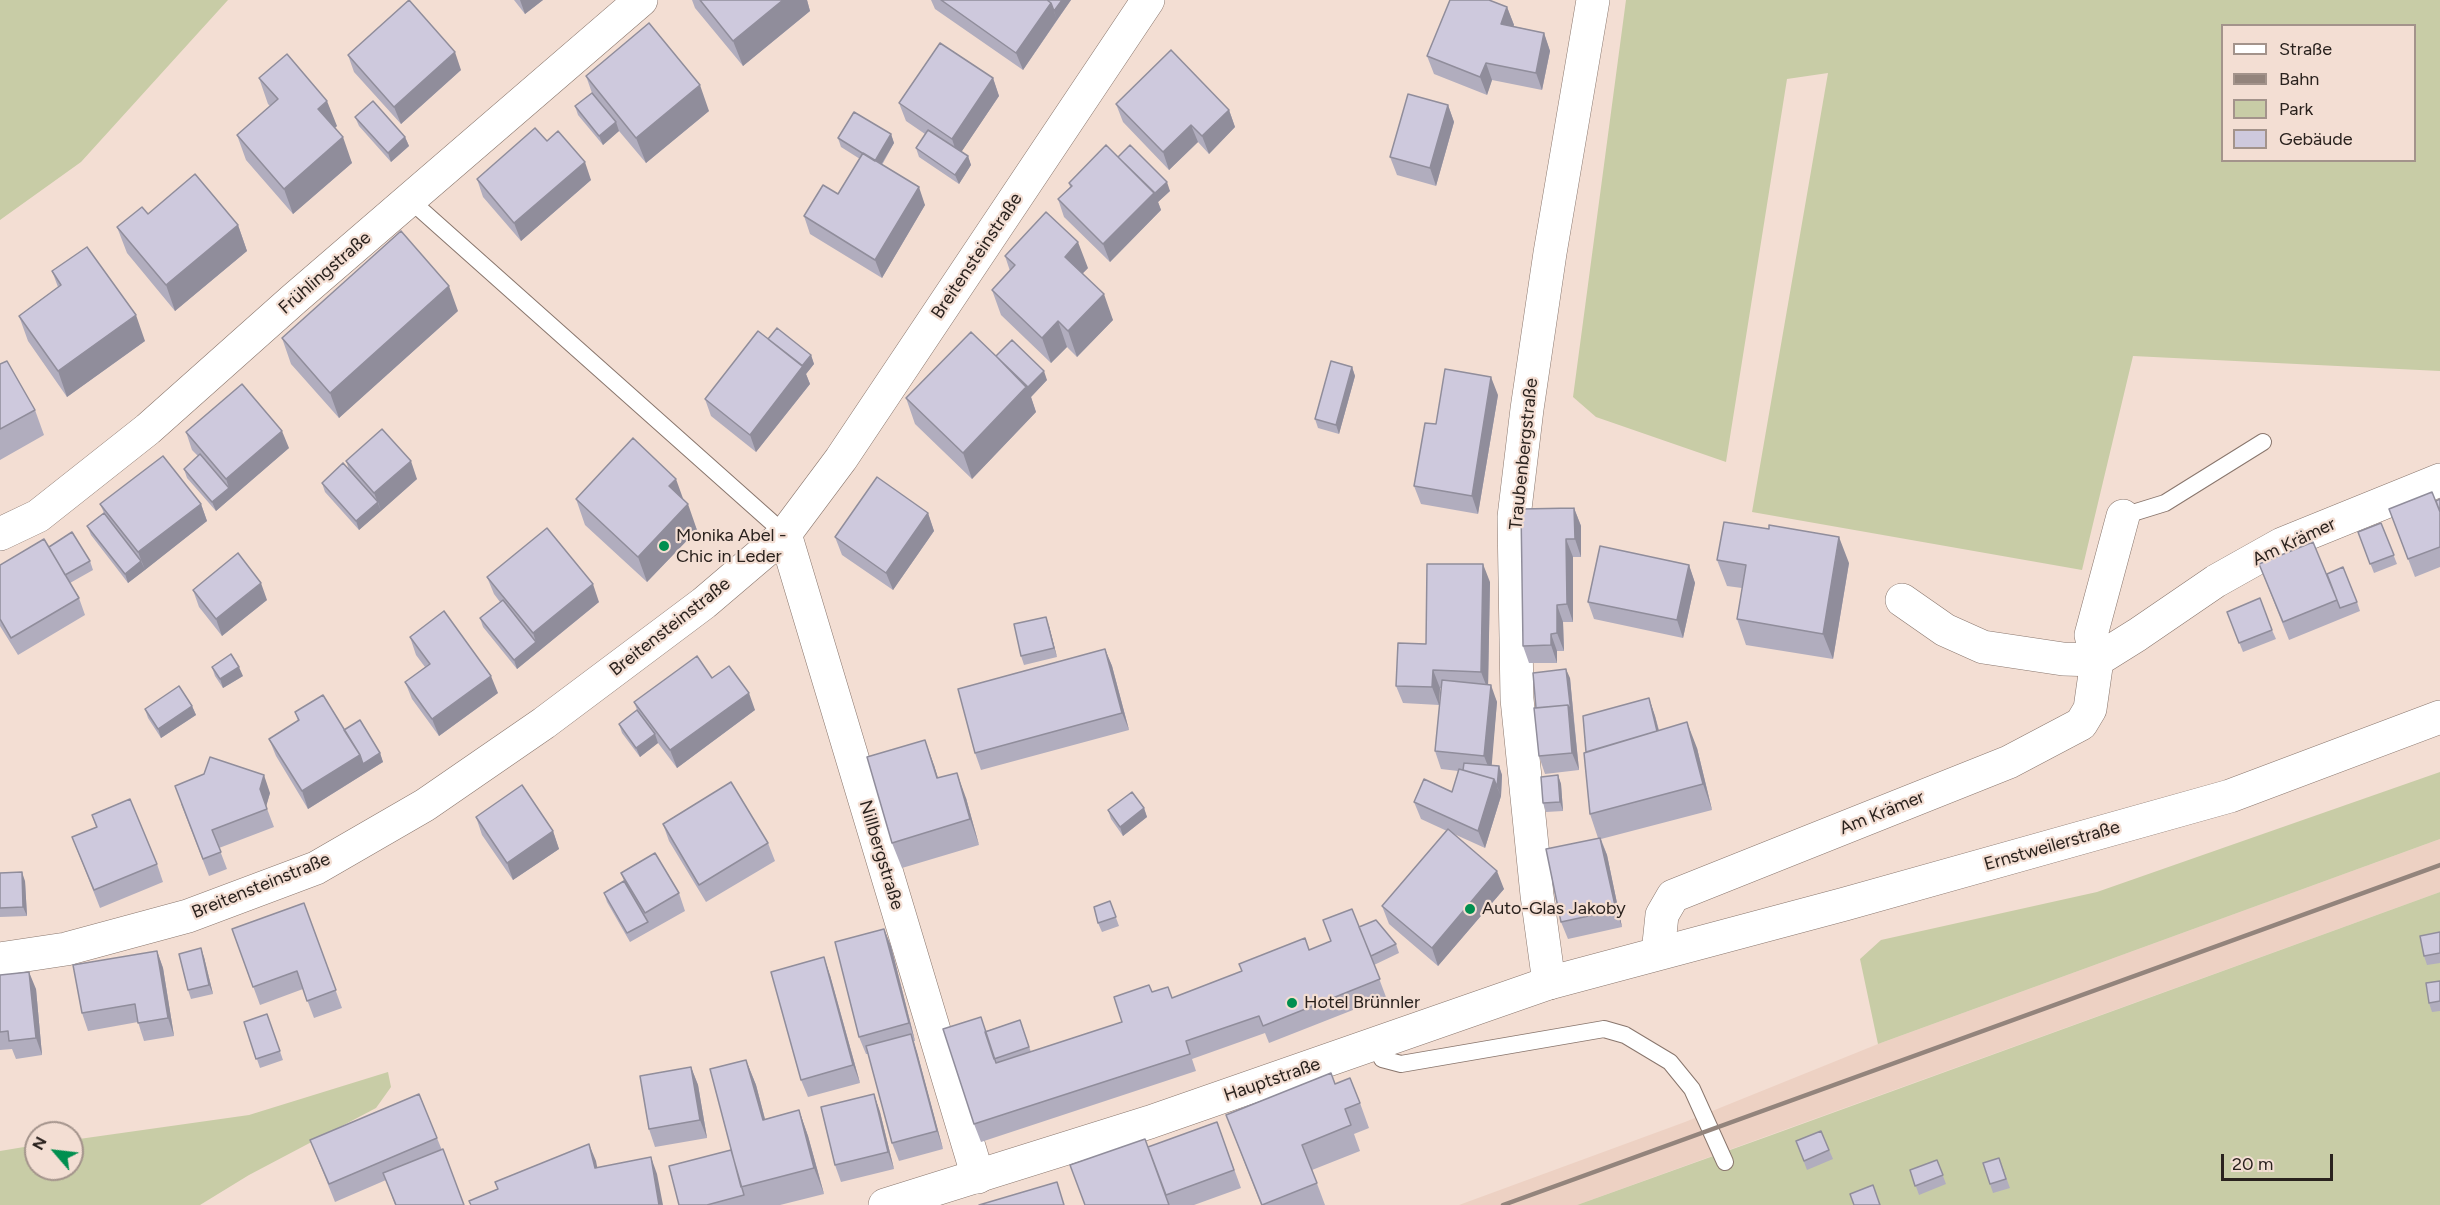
<!DOCTYPE html>
<html>
<head>
<meta charset="utf-8">
<style>
	body { margin:0 }
	#map { position:relative; width:2440px; height:1205px; overflow:hidden; background:#f3ded3; font-family:Figtree,sans-serif }
	canvas { display:block }
	.legend { position:absolute; left:2221px; top:24px; width:195px; height:138px; box-sizing:border-box; background:#f3ded3; border:2px solid #a3938b; margin:0; padding:8px 10px; list-style:none; font-size:18px; color:#2a221e }
	.legend li { display:flex; align-items:center; gap:12px; height:30px }
	.legend b { width:30px; border:2px solid #a3938b }
	.north { position:absolute; left:24px; top:1121px; width:60px; height:60px; box-sizing:border-box; background:#f3ded3; border:2px solid #a3938b; border-radius:50%; rotate:298deg; font-size:16px; font-weight:700; line-height:24px; text-align:center; color:#2a221e }
	.north::after { content:''; display:block; margin:auto; width:21px; height:27px; background:#008f4f; clip-path:polygon(50% 0,100% 100%,50% 72%,0 100%) }
	.scale { position:absolute; left:2221px; top:1154px; width:112px; height:27px; box-sizing:border-box; border:3px solid #2a221e; border-top:0; padding-left:8px; font-size:18px; line-height:21px; white-space:nowrap; color:#2a221e; -webkit-text-stroke:4px #f3ded3; paint-order:stroke }
</style>
</head>
<body>
<div id="map">
<canvas width="2440" height="1205"></canvas>
<ul class="legend">
<li><b style="height:8px;background:#fff"></b>Straße</li>
<li><b style="height:8px;background:#93847c"></b>Bahn</li>
<li><b style="height:16px;background:#c8cca6"></b>Park</li>
<li><b style="height:16px;background:#cec9dd"></b>Gebäude</li>
</ul>
<div class="north">N</div>
<div class="scale">20 m</div>
</div>
<script>
const ctx = document.querySelector('canvas').getContext('2d');
ctx.lineJoin = 'round';
function fill(path, color) { ctx.fillStyle = color; ctx.fill(path, 'evenodd'); }
const poly = rows => new Path2D(rows.map(r => 'M' + r).join(''));
function trace(path, color, width, dash) { ctx.strokeStyle = color; ctx.lineWidth = width; ctx.lineCap = dash ? 'butt' : 'round'; ctx.setLineDash(dash || []); ctx.stroke(path); }
function drawText(font, color, halo, rows, align = 'center') {
  ctx.font = font + ' Figtree,sans-serif'; ctx.lineWidth = 4.5; ctx.setLineDash([]); ctx.textBaseline = 'middle'; ctx.strokeStyle = halo; ctx.fillStyle = color; for (const [text, x, y, turn = 0] of rows) {
    ctx.save(); ctx.translate(x, y); ctx.rotate((+turn || 0) * Math.PI / 180); ctx.textAlign = isNaN(turn) ? turn : align; if (halo) ctx.strokeText(text, 0, 0); ctx.fillText(text, 0, 0); ctx.restore();
  }
}
fill(poly([
	[2440,839,2440,892,1577,1205,1459,1205,1685,1122,1878,1044]
]), '#edd1c3');
fill(poly([
	[0,0,228,0,81,162,0,220],
	[1626,0,2440,0,2440,371,2133,356,2082,570,1752,512,1828,73,1787,79,1726,462,1596,417,1573,397],
	[2222,26,2414,26,2414,160,2222,160],
	[2440,772,2440,839,1878,1044,1860,959,1881,940,2097,892],
	[2440,892,2440,1205,1577,1205,1769,1136],
	[388,1072,391,1087,376,1108,249,1175,200,1205,0,1205,0,1151,36,1145,36,1169,72,1169,72,1140,249,1115]
]), '#c8cca6');
const lane = poly([
	[410,200,785,534],
	[2123,516,2165,503,2263,442],
	[1375,1043,1382,1059,1401,1064,1604,1029,1625,1035,1670,1062,1692,1089,1725,1162]
]);
const street = poly([
	[0,534,38,516,148,429,294,299,641,0],
	[785,534,978,1177],
	[1902,600,1945,630,1983,647,2063,659,2097,660,2137,635,2216,581,2282,544,2440,480],
	[1658,953,1662,915,1673,896,2009,762,2081,724,2090,709,2097,660,2091,635,2123,516],
	[0,959,66,949,188,916,316,868,425,805,544,723,704,603,785,534,841,459,1148,0],
	[1549,983,1537,895,1517,699,1514,517,1527,409,1550,253,1593,0]
]);
const secondary = poly([
	[885,1205,1150,1122,1549,983,1845,904,2230,796,2440,717]
]);
trace(lane, '#89766d', 18);
trace(street, '#89766d', 34);
trace(secondary, '#89766d', 34);
trace(lane, '#fff', 16);
trace(street, '#fff', 33);
trace(secondary, '#fff', 33);
trace(poly([
	[1503,1205,2440,865]
]), '#93847c', 4.5);
fill(poly([
	[514,0,543,0,525,14],
	[692,0,807,0,810,11,743,66,695,8],
	[931,0,1071,0,1023,70,935,9],
	[1507,7,1514,25,1513,26,1544,33,1550,51,1542,90,1492,80,1487,95,1434,74,1427,56],
	[348,55,461,70,401,124,354,72],
	[586,76,709,111,646,163,619,131,603,145,578,115,575,106,592,93],
	[259,78,337,126,335,128,352,163,293,214,246,160,237,135,270,106,268,104],
	[993,78,999,96,961,152,968,156,971,165,959,184,919,157,916,148,925,134,906,121,899,103],
	[1116,104,1229,110,1235,127,1209,154,1198,142,1169,170,1123,122],
	[1448,105,1454,122,1436,186,1397,175,1390,157],
	[355,117,405,137,409,146,391,162,359,126],
	[891,134,894,143,882,165,925,205,882,278,810,234,804,216,838,194,860,159,841,147,838,138],
	[547,141,591,180,521,241,483,197,477,179],
	[1118,157,1170,191,1158,202,1161,210,1110,262,1064,217,1058,199,1070,187,1069,183],
	[148,214,238,225,247,251,175,311,127,253,117,227],
	[1005,256,1088,268,1083,273,1113,320,1077,357,1067,347,1051,363,1001,315,992,290,1010,271],
	[52,271,145,341,67,397,28,341,19,316,58,287],
	[458,311,339,418,291,364,282,338],
	[768,339,811,355,814,364,806,374,810,384,756,452,711,416,705,399],
	[996,356,1047,380,1031,397,1036,412,972,479,915,424,906,398],
	[0,364,35,410,44,435,0,460],
	[1352,367,1355,376,1339,434,1318,428,1315,419],
	[1498,395,1478,514,1421,504,1414,486],
	[186,432,289,448,216,511,187,478,184,469,198,456,192,450],
	[346,461,417,479,359,530,325,492,322,483,349,470],
	[576,499,683,500,697,530,647,582,585,525],
	[2440,499,2440,567,2415,577,2389,509,2436,501],
	[100,504,201,504,207,521,128,583,91,535,87,526,104,513],
	[1574,508,1581,526,1581,557,1573,557,1573,622,1563,622,1564,651,1557,651,1557,663,1529,663,1523,646],
	[928,513,934,531,893,590,842,555,835,537],
	[2381,523,2397,564,2374,573,2358,532],
	[49,547,90,561,93,570,70,583,79,598,85,615,18,655,0,626,0,565],
	[1717,560,1849,563,1833,659,1746,645,1737,619,1742,588,1727,586],
	[2259,564,2327,574,2357,602,2360,611,2289,640],
	[1689,565,1695,583,1683,638,1594,619,1588,602],
	[487,577,599,602,517,669,483,627,480,618,500,602,494,594],
	[1490,582,1488,684,1497,702,1491,765,1499,766,1502,775,1501,796,1485,848,1454,834,1504,889,1438,966,1389,924,1382,906,1447,831,1421,819,1414,802,1452,792,1458,771,1441,769,1435,751,1441,688,1440,688,1439,705,1403,703,1396,686,1426,644],
	[193,590,267,600,222,636,199,607],
	[2227,612,2272,630,2276,639,2243,652],
	[1049,626,1057,657,1024,665,1021,656],
	[410,637,498,693,439,736,412,699,405,682,425,667,416,655],
	[1105,649,1112,666,1129,730,981,770,975,753],
	[212,667,243,676,223,688,215,676],
	[712,678,755,710,677,768,658,743,640,757,622,733,619,724,637,710,634,702],
	[1570,678,1579,770,1545,774,1539,756,1536,708],
	[1649,698,1655,716,1659,730,1697,748,1712,810,1601,839,1607,855,1622,927,1568,939,1561,922,1598,838,1590,814,1586,752],
	[192,706,196,715,161,738,148,718,145,709],
	[295,712,344,730,380,753,383,762,308,809,276,756,269,739,298,721],
	[934,765,938,778,966,798,979,845,902,868,892,843],
	[1558,775,1561,784,1563,811,1546,812,1543,803],
	[270,793,266,806,274,827,219,848,227,869,209,876,181,804],
	[1144,808,1147,817,1123,836,1111,819,1108,810],
	[92,815,157,864,163,882,100,908,72,837,96,827],
	[476,817,553,831,559,849,513,880,482,835],
	[663,824,768,843,775,861,706,902,669,841],
	[0,873,25,881,27,916,0,917],
	[621,873,679,893,685,911,630,942,607,902,604,893,624,881],
	[1110,901,1119,926,1102,932,1098,923],
	[304,903,342,1008,314,1018,303,989,260,1005,232,929],
	[1359,927,1396,944,1399,953,1374,965,1386,997,1269,1043,1265,1033,1192,1059,1196,1071,981,1142,974,1124,981,1017,986,1031,1020,1020,1031,1052,1122,1022,1152,992,1172,998,1309,950,1331,941],
	[884,929,891,946,915,1041,914,1041,917,1052,943,1149,899,1161,892,1143,868,1054,866,1054,859,1037],
	[2440,932,2440,963,2427,965,2424,956],
	[157,951,163,968,174,1036,144,1041,138,1022,88,1031,82,1013],
	[204,957,213,994,191,999,188,990],
	[0,975,36,989,42,1055,16,1059,12,1049,0,1050],
	[830,975,860,1083,808,1097,801,1080],
	[2440,981,2440,1011,2432,1012,2429,1003],
	[267,1014,283,1060,260,1068,244,1022],
	[746,1060,756,1085,765,1119,799,1110,808,1136,824,1194,780,1205,679,1205,731,1150],
	[691,1067,698,1085,707,1138,655,1147,649,1129],
	[1335,1084,1360,1103,1369,1128,1354,1134,1360,1151,1312,1170,1325,1205,1261,1205,1226,1115],
	[874,1094,880,1112,894,1169,841,1182,835,1165],
	[1217,1122,1241,1188,1194,1205,1169,1205,1148,1147],
	[1821,1131,1833,1159,1807,1170,1796,1141],
	[437,1138,464,1205,395,1205,386,1180,335,1202,310,1140],
	[1999,1158,2010,1188,1993,1193,1983,1163],
	[1937,1160,1946,1184,1919,1195,1910,1170]
]), '#b1adbe');
fill(poly([
	[520,0,543,0,525,14],
	[783,0,807,0,810,11,743,66,733,41],
	[1062,0,1071,0,1057,20,1054,11],
	[1051,3,1057,20,1023,70,1016,53],
	[1507,7,1514,25,1508,41,1501,24],
	[1544,33,1550,51,1542,90,1536,73],
	[455,52,461,70,401,124,394,107],
	[1486,63,1492,80,1487,95,1480,77],
	[993,78,999,96,958,157,952,139],
	[700,85,709,111,646,163,636,138],
	[327,101,337,126,327,134,318,109],
	[1448,105,1454,122,1436,186,1430,168],
	[1229,110,1235,127,1209,154,1202,136],
	[616,122,619,131,603,145,599,136],
	[1191,125,1198,142,1169,170,1163,152],
	[891,134,894,143,878,170,875,161],
	[343,137,352,163,293,214,284,189],
	[405,137,409,146,391,162,388,153],
	[968,156,971,165,959,184,955,175],
	[585,162,591,180,521,241,514,223],
	[1167,182,1170,191,1158,202,1161,210,1110,262,1103,244,1154,193],
	[919,187,925,205,882,278,875,260],
	[238,225,247,251,175,311,166,285],
	[1078,242,1088,268,1074,282,1065,257],
	[449,286,458,311,339,418,330,393],
	[1104,294,1113,320,1077,357,1068,331],
	[136,315,145,341,67,397,58,371],
	[1058,321,1067,347,1051,363,1042,338],
	[811,355,814,364,806,374,810,384,756,452,750,435],
	[1352,367,1355,376,1339,434,1336,425],
	[1044,371,1047,380,1031,397,1036,412,972,479,963,453,1027,386],
	[1491,377,1498,395,1478,514,1472,496],
	[282,431,289,448,216,511,212,502,229,488,226,479],
	[411,461,417,479,381,511,374,493],
	[676,479,685,504,669,486],
	[378,502,381,511,359,530,356,521],
	[201,504,207,521,145,570,138,552],
	[688,504,697,530,647,582,638,557],
	[1574,508,1581,526,1581,557,1575,539],
	[928,513,934,531,893,590,886,573],
	[1839,537,1849,563,1833,659,1823,634],
	[1566,539,1573,557,1573,622,1567,604],
	[141,561,145,570,128,583,125,574],
	[1483,564,1490,582,1488,690,1481,672],
	[1689,565,1695,583,1683,638,1677,620],
	[261,583,267,600,222,636,216,619],
	[593,584,599,602,517,669,514,660,536,642,533,633],
	[1557,605,1563,622,1564,651,1557,633],
	[1046,617,1049,626,1057,657,1054,648],
	[1551,634,1557,651,1557,663,1551,645],
	[1105,649,1112,666,1129,730,1122,713],
	[239,667,243,676,223,688,220,679],
	[1566,669,1570,678,1574,722,1571,713],
	[1433,670,1440,688,1439,705,1432,687],
	[491,676,498,693,439,736,432,719],
	[1491,685,1497,702,1491,774,1484,756],
	[749,693,755,710,677,768,670,750],
	[1649,698,1655,716,1665,756,1659,738],
	[1568,705,1574,722,1579,770,1572,753],
	[192,706,196,715,161,738,158,729],
	[1687,722,1697,748,1712,810,1703,784],
	[655,734,658,743,640,757,636,748],
	[925,740,934,765,946,804,937,778],
	[380,753,383,762,308,809,302,791,360,755],
	[1499,766,1502,775,1501,796,1497,787],
	[957,773,966,798,979,845,970,819],
	[264,775,270,793,266,807,260,789],
	[1558,775,1561,784,1563,811,1560,802],
	[1494,779,1501,796,1485,848,1478,831],
	[1144,808,1147,817,1123,836,1120,827],
	[553,831,559,849,513,880,507,863],
	[1600,838,1607,855,1622,927,1616,910],
	[1497,871,1504,889,1438,966,1432,948],
	[22,872,25,881,27,916,23,907],
	[884,929,891,946,915,1041,909,1023],
	[201,948,204,957,213,994,209,985],
	[157,951,163,968,174,1036,168,1018],
	[824,957,830,975,860,1083,853,1065],
	[29,972,36,989,42,1055,36,1038],
	[911,1034,917,1052,943,1149,937,1131],
	[746,1060,756,1085,772,1146,763,1120],
	[691,1067,698,1085,707,1138,700,1120],
	[874,1094,880,1112,894,1169,888,1152],
	[799,1110,808,1136,824,1194,814,1168],
	[589,1144,596,1161,601,1186,595,1168],
	[651,1157,657,1174,663,1205,659,1205]
]), '#908d9b');
const building = poly([
	[409,0,455,52,394,107,348,55,409,0],
	[700,0,783,0,733,41,700,0],
	[941,0,1047,0,1051,3,1016,53,941,0],
	[1047,0,1062,0,1054,11,1051,3,1047,0],
	[1450,0,1489,0,1507,7,1501,24,1544,33,1536,73,1486,63,1480,77,1427,56,1450,0],
	[649,23,700,85,636,138,586,76,649,23],
	[940,43,993,78,952,139,899,103,940,43],
	[1171,50,1229,110,1202,136,1191,125,1163,152,1116,104,1171,50],
	[287,54,327,101,318,109,343,137,284,189,237,135,278,99,259,78,287,54],
	[592,93,616,122,599,136,575,106,592,93],
	[1408,94,1448,105,1430,168,1390,157,1408,94],
	[373,101,405,137,388,153,355,117,373,101],
	[854,112,891,134,875,161,838,138,854,112],
	[535,128,547,141,558,131,585,162,514,223,477,179,535,128],
	[928,130,968,156,955,175,916,148,928,130],
	[1106,145,1154,193,1103,244,1058,199,1072,186,1069,183,1106,145],
	[1130,145,1167,182,1155,193,1118,157,1130,145],
	[863,153,919,187,875,260,804,216,823,185,838,194,863,153],
	[195,174,238,225,166,285,117,227,142,207,148,214,195,174],
	[1046,212,1078,242,1065,257,1104,294,1068,331,1058,321,1042,338,992,290,1015,265,1005,256,1046,212],
	[401,231,449,286,330,393,282,338,401,231],
	[87,247,136,315,58,371,19,316,61,285,52,271,87,247],
	[777,328,811,355,802,366,768,339,777,328],
	[758,331,803,366,750,435,705,399,758,331],
	[971,332,1027,386,963,453,906,398,971,332],
	[1012,340,1044,371,1027,388,996,356,1012,340],
	[7,361,35,410,0,429,0,364,7,361],
	[1331,361,1352,367,1336,425,1315,419,1331,361],
	[1445,369,1491,377,1472,496,1414,486,1425,423,1436,424,1445,369],
	[242,384,282,431,226,479,186,432,242,384],
	[382,429,411,461,374,493,346,461,382,429],
	[633,438,676,479,669,486,688,504,638,557,576,499,633,438],
	[200,454,229,488,212,502,184,469,200,454],
	[163,456,201,504,138,552,100,504,163,456],
	[343,463,378,502,356,521,322,483,343,463],
	[877,477,928,513,886,573,835,537,877,477],
	[2432,492,2440,512,2440,547,2408,559,2389,509,2432,492],
	[2440,499,2440,512,2436,501,2440,499],
	[1574,508,1575,539,1566,539,1567,604,1557,605,1557,633,1551,634,1551,645,1523,646,1521,509,1574,508],
	[104,513,141,561,125,574,87,526,104,513],
	[1724,522,1769,529,1769,525,1839,537,1823,634,1737,619,1746,565,1717,560,1724,522],
	[2381,523,2394,555,2370,564,2358,532,2381,523],
	[547,528,593,584,533,633,487,577,547,528],
	[72,532,90,561,65,575,49,547,72,532],
	[44,539,79,598,11,638,0,619,0,565,44,539],
	[2313,542,2337,600,2283,622,2259,564,2313,542],
	[1600,546,1689,565,1677,620,1588,602,1600,546],
	[238,553,261,583,216,619,193,590,238,553],
	[1427,564,1483,564,1481,672,1433,670,1432,687,1396,686,1398,643,1426,644,1427,564],
	[2343,567,2357,602,2340,608,2327,574,2343,567],
	[2260,598,2272,630,2239,643,2227,612,2260,598],
	[503,600,536,642,514,660,480,618,503,600],
	[444,611,491,676,432,719,405,682,430,664,410,637,444,611],
	[1046,617,1054,648,1021,656,1014,624,1046,617],
	[1105,649,1122,713,975,753,958,689,1105,649],
	[231,654,239,667,220,679,212,667,231,654],
	[697,656,712,678,729,666,749,693,670,750,634,702,697,656],
	[1566,669,1571,713,1568,705,1536,708,1533,673,1566,669],
	[1442,680,1491,685,1484,756,1435,751,1442,680],
	[179,686,192,706,158,729,145,709,179,686],
	[323,695,360,755,302,791,269,739,299,720,295,712,323,695],
	[1649,698,1657,731,1586,752,1583,716,1649,698],
	[1568,705,1572,753,1539,756,1534,708,1568,705],
	[637,710,655,734,636,748,619,724,637,710],
	[360,720,380,753,363,764,360,755,344,730,360,720],
	[1687,722,1703,784,1590,814,1584,753,1687,722],
	[925,740,937,778,957,773,970,819,892,843,867,757,925,740],
	[210,757,264,775,260,789,267,809,212,830,221,852,203,859,175,786,204,774,210,757],
	[1464,763,1499,766,1497,787,1494,779,1463,770,1464,763],
	[1459,769,1494,779,1478,831,1414,802,1424,779,1452,792,1459,769],
	[1558,775,1560,802,1543,803,1541,777,1558,775],
	[731,782,768,843,699,885,663,824,731,782],
	[522,785,553,831,507,863,476,817,522,785],
	[1132,792,1144,808,1120,827,1108,810,1132,792],
	[130,799,157,864,94,890,72,837,97,827,92,815,130,799],
	[1448,829,1497,871,1432,948,1382,906,1448,829],
	[1600,838,1616,910,1561,922,1546,849,1600,838],
	[655,853,679,893,645,913,621,873,655,853],
	[22,872,23,907,0,908,0,873,22,872],
	[624,881,648,922,627,933,604,893,624,881],
	[1110,901,1116,917,1098,923,1094,907,1110,901],
	[304,903,336,990,307,1001,297,971,253,987,232,929,304,903],
	[1352,909,1380,979,1263,1026,1259,1016,1186,1041,1190,1054,974,1124,943,1029,981,1017,996,1063,1122,1022,1114,997,1149,985,1152,992,1168,987,1172,998,1242,971,1239,964,1305,938,1309,950,1331,941,1323,920,1352,909],
	[1376,920,1396,944,1371,956,1359,927,1376,920],
	[884,929,909,1023,859,1037,835,942,884,929],
	[2440,932,2440,953,2424,956,2420,936,2440,932],
	[201,948,209,985,188,990,179,954,201,948],
	[157,951,168,1018,138,1023,135,1004,82,1013,73,965,157,951],
	[824,957,853,1065,801,1080,771,972,824,957],
	[29,972,36,1038,9,1041,8,1031,0,1032,0,975,29,972],
	[2440,981,2440,1001,2429,1003,2426,983,2440,981],
	[267,1014,280,1051,256,1059,244,1022,267,1014],
	[1020,1020,1029,1047,994,1059,985,1032,1020,1020],
	[911,1034,937,1131,892,1143,866,1046,911,1034],
	[746,1060,763,1120,799,1110,814,1168,741,1187,710,1069,746,1060],
	[691,1067,700,1120,649,1129,640,1076,691,1067],
	[1331,1073,1335,1084,1350,1078,1360,1103,1345,1109,1351,1125,1302,1145,1317,1183,1262,1205,1226,1115,1331,1073],
	[419,1094,437,1138,329,1184,310,1140,419,1094],
	[874,1094,888,1152,835,1165,821,1107,874,1094],
	[1217,1122,1234,1170,1166,1195,1148,1147,1217,1122],
	[1821,1131,1829,1150,1804,1161,1796,1141,1821,1131],
	[1145,1139,1169,1205,1085,1205,1070,1165,1145,1139],
	[589,1144,595,1168,651,1157,659,1205,471,1205,469,1201,498,1189,495,1182,589,1144],
	[443,1149,464,1205,396,1205,383,1173,443,1149],
	[731,1150,744,1195,707,1205,679,1205,669,1166,731,1150],
	[1999,1158,2006,1179,1990,1184,1983,1163,1999,1158],
	[1937,1160,1943,1175,1915,1186,1910,1170,1937,1160],
	[1057,1182,1064,1205,979,1205,1057,1182],
	[1873,1185,1880,1205,1854,1205,1850,1194,1873,1185]
]);
fill(building, '#cec9dd');
trace(building, '#908d9b', 1.5);
for (const [x, y, r, color] of [
	[664,546,6,"#008f4f"],
	[1470,909,6,"#008f4f"],
	[1292,1003,6,"#008f4f"]
]) { const dot = new Path2D(); dot.arc(x, y, r, 0, 2 * Math.PI); ctx.fillStyle = color; ctx.fill(dot); trace(dot, '#f3ded3', 2); }
drawText('18px', '#2a221e', '#f3ded3', [
	["Breitensteinstraße",977,256,-56],
	["Frühlingstraße",325,273,-41],
	["Traubenbergstraße",1524,454,-84],
	["Am Krämer",2294,542,-25],
	["Breitensteinstraße",670,627,-38],
	["Am Krämer",1882,813,-22],
	["Ernstweilerstraße",2052,846,-16],
	["Nillbergstraße",881,855,73],
	["Breitensteinstraße",261,886,-22],
	["Hauptstraße",1272,1080,-19]
]);
drawText('18px', '#2a221e', '#f3ded3', [
	["Monika Abel -",676,536],
	["Chic in Leder",676,557],
	["Auto-Glas Jakoby",1482,909],
	["Hotel Brünnler",1304,1003]
], 'left');
</script>
</body>
</html>
